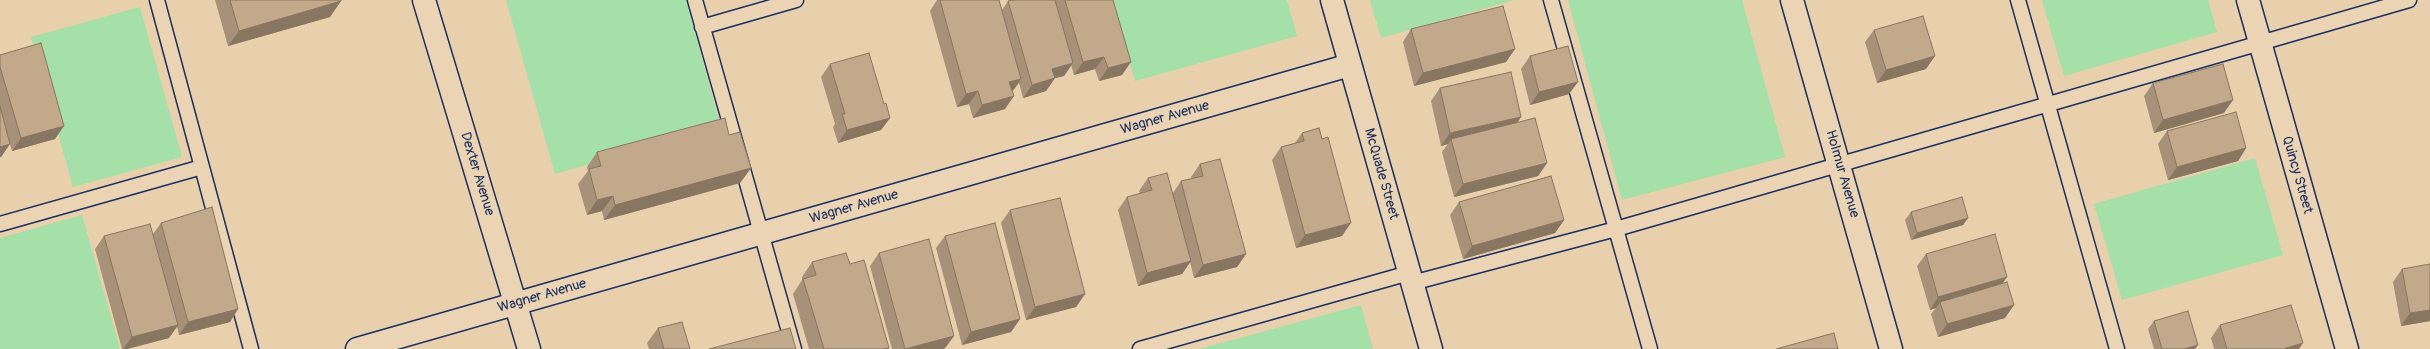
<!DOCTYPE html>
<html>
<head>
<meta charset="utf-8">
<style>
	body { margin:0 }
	canvas { display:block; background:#e8d0ad }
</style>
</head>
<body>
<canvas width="2430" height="349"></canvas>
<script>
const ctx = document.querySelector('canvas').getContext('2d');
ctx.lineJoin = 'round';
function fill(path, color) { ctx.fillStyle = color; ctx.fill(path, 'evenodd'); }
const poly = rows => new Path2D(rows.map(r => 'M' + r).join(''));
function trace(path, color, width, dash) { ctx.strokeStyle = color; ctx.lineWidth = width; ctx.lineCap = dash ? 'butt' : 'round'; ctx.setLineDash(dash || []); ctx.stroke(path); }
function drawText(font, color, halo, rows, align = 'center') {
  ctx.font = font + ' Pangolin,sans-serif'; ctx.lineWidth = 4; ctx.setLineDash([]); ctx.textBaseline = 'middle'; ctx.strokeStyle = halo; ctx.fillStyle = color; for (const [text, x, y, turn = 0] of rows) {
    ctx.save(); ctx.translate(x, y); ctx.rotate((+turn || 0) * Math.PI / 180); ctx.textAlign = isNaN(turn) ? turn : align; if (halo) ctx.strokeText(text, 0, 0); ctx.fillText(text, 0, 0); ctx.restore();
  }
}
fill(poly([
	[506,0,686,0,721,127,555,174],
	[1112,0,1287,0,1297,36,1135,81],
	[1370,0,1514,0,1381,38],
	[1568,0,1742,0,1785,157,1622,200],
	[2042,0,2208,0,2217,32,2064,76],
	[140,7,182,157,73,187,31,37],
	[2255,158,2283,255,2122,300,2094,204],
	[82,215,120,349,0,349,0,238],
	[1361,305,1373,349,1199,349]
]), '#a4e0a7');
const service = poly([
	[157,0,251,349],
	[695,0,794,349],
	[1551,0,1650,349],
	[2018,0,2117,349],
	[702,27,796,0],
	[0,224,202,167],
	[1412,283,1616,229,2409,0],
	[1140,349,1409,273]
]);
const minor = poly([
	[1792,0,1891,349],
	[2248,0,2347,349],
	[357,349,1350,65]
]);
const tertiary = poly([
	[424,0,529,349],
	[1332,0,1431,349]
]);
trace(service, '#1b2f5e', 17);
trace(minor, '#1b2f5e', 25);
trace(tertiary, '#1b2f5e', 25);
trace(service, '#ead4b3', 14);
trace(minor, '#ead4b3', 22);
trace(tertiary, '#ead4b3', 22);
fill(poly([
	[215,0,341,0,341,1,330,17,228,46],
	[937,0,999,0,1002,10,1008,1,1013,0,1113,0,1122,75,1099,81,1095,69,1074,75,1071,65,1064,76,1055,78,1046,91,1023,98,1019,83,1012,92,1005,109,973,118,969,104,957,107,930,11],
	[1411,29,1515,49,1506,62,1414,86,1403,42],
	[1874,30,1926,69,1877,83,1865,42],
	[0,55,55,139,12,151,10,144,1,157,0,157],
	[1530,56,1569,94,1530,105,1521,69],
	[830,64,884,104,890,118,881,130,838,143,833,127,835,124,821,77],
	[2153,83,2224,113,2154,133,2144,96],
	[1440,88,1521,117,1517,123,1547,163,1538,176,1454,197,1442,152,1448,144,1441,146,1431,101],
	[2167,131,2246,148,2238,161,2168,180,2158,144],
	[1302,133,1322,139,1342,236,1296,248,1272,160,1281,147,1295,143],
	[729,135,751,168,740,183,604,220,602,211,587,215,578,184,588,171,587,167,597,152],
	[1200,164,1246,254,1237,267,1194,278,1190,262,1182,274,1138,286,1118,210,1127,197,1140,194,1139,191,1148,178,1173,193,1181,181,1192,179,1191,177],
	[1459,202,1564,220,1555,233,1463,259,1450,215],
	[1010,210,1085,294,1076,307,1026,320,1001,223],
	[1911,212,1968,218,1963,225,1911,240,1905,220],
	[161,223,238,309,230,322,179,335,177,327,169,338,127,349,122,349,95,249,104,236,153,234],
	[945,236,1020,319,1011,332,962,345,936,248],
	[879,253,954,336,945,348,943,349,892,349,870,266],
	[1926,254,2003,284,2005,318,1938,337,1931,314,1936,308,1930,310,1917,266],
	[812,262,850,264,889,348,888,349,809,349,793,294,802,280,802,277],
	[2402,269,2430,321,2401,326,2393,282],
	[2154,321,2195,349,2154,349,2148,329],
	[2220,325,2299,349,2214,349,2211,338],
	[658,328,690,349,649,349,647,343]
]), '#a79178');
fill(poly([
	[341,1,330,17,228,46,239,31],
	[1515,49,1506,62,1414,86,1423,73],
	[1935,56,1926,69,1877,83,1886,70],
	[1104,57,1095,69,1074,75,1083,62],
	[1131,62,1122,75,1099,81,1108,68],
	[1073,63,1064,76,1043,81,1052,69],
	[1055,78,1046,91,1023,98,1032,85],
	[1021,79,1012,92,1009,82],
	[1578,82,1569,94,1530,105,1539,92],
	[978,91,969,104,957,107,966,94],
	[1014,96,1005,109,973,118,982,105],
	[2233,100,2224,113,2154,133,2163,120],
	[1521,117,1512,130,1451,139,1448,144,1441,146,1450,133],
	[890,118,881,130,838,143,847,130],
	[64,126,55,139,12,151,21,138],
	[10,144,1,157,0,157,0,147],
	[2246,148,2238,161,2168,180,2177,167],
	[1547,163,1538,176,1454,197,1463,184],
	[751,168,740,183,604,220,615,205],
	[613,196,602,211,587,215,597,200],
	[1968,218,1963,225,1911,240,1917,233],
	[1564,220,1555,233,1463,259,1472,246],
	[1351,223,1342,236,1296,248,1305,235],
	[1246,254,1237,267,1194,278,1203,265],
	[1191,261,1182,274,1138,286,1147,273],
	[2007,277,1998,290,1940,302,1936,308,1930,310,1938,297],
	[1085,294,1076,307,1026,320,1035,307],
	[2014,305,2005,318,1938,337,1947,324],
	[238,309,230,322,179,335,188,322],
	[2430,310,2430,321,2401,326,2410,313],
	[1020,319,1011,332,962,345,971,332],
	[178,325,169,338,127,349,123,349,132,337],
	[954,336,945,348,943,349,904,349],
	[2303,343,2299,349,2283,349],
	[2198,345,2195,349,2184,349]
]), '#887661');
const building = poly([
	[230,0,341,0,341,1,239,31,230,0],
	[940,0,999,0,1021,79,1009,82,1014,96,982,105,978,91,966,94,940,0],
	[1013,0,1055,0,1073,63,1052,69,1055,78,1032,85,1008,1,1013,0],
	[1065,0,1113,0,1131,62,1108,68,1104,57,1083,62,1065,0],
	[1503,6,1515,49,1423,73,1411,29,1503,6],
	[1923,16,1935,56,1886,70,1874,30,1923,16],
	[41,43,64,126,21,138,0,67,0,55,41,43],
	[1568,46,1578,82,1539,92,1530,56,1568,46],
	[869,53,884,104,886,103,890,118,847,130,842,114,845,114,830,64,869,53],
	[2223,64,2233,100,2163,120,2153,83,2223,64],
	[1511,72,1521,117,1450,133,1440,88,1511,72],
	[0,106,10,144,0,147,0,106],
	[2236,112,2246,148,2177,167,2167,131,2236,112],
	[725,118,729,135,740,132,751,168,615,205,613,196,597,200,589,169,601,166,597,152,725,118],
	[1535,118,1547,163,1463,184,1451,139,1535,118],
	[1319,128,1322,139,1328,137,1351,223,1305,235,1281,147,1304,141,1302,133,1319,128],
	[1220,159,1246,254,1203,265,1181,181,1203,176,1200,164,1220,159],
	[1167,173,1191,261,1147,273,1127,197,1152,190,1148,178,1167,173],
	[1551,176,1564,220,1472,246,1459,202,1551,176],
	[1962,197,1968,218,1917,233,1911,212,1962,197],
	[1060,198,1085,294,1035,307,1010,210,1060,198],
	[212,207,238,309,188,322,161,223,212,207],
	[995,223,1020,319,971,332,945,236,995,223],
	[150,224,178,325,132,337,104,236,150,224],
	[1995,234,2007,277,1938,297,1926,254,1995,234],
	[929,239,954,336,905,349,879,253,929,239],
	[846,253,850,264,864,260,889,348,883,349,824,349,803,279,816,275,812,262,846,253],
	[2430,264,2430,310,2410,313,2402,269,2430,264],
	[2007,282,2014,305,1947,324,1940,302,2007,282],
	[2291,305,2303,343,2283,349,2227,349,2220,325,2291,305],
	[2188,311,2198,345,2184,349,2162,349,2154,321,2188,311],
	[682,322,690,349,664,349,658,328,682,322],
	[790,328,796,349,709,349,790,328],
	[1834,333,1838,349,1776,349,1834,333]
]);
fill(building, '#c2a98b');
trace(building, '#887661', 1);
drawText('14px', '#1b2f5e', '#ead4b3', [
	["Wagner Avenue",1165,118,-16],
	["Dexter Avenue",477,174,73],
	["McQuade Street",1381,174,74],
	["Holmur Avenue",1842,174,74],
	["Quincy Street",2297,175,74],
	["Wagner Avenue",854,207,-16],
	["Wagner Avenue",542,296,-16]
]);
</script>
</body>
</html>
